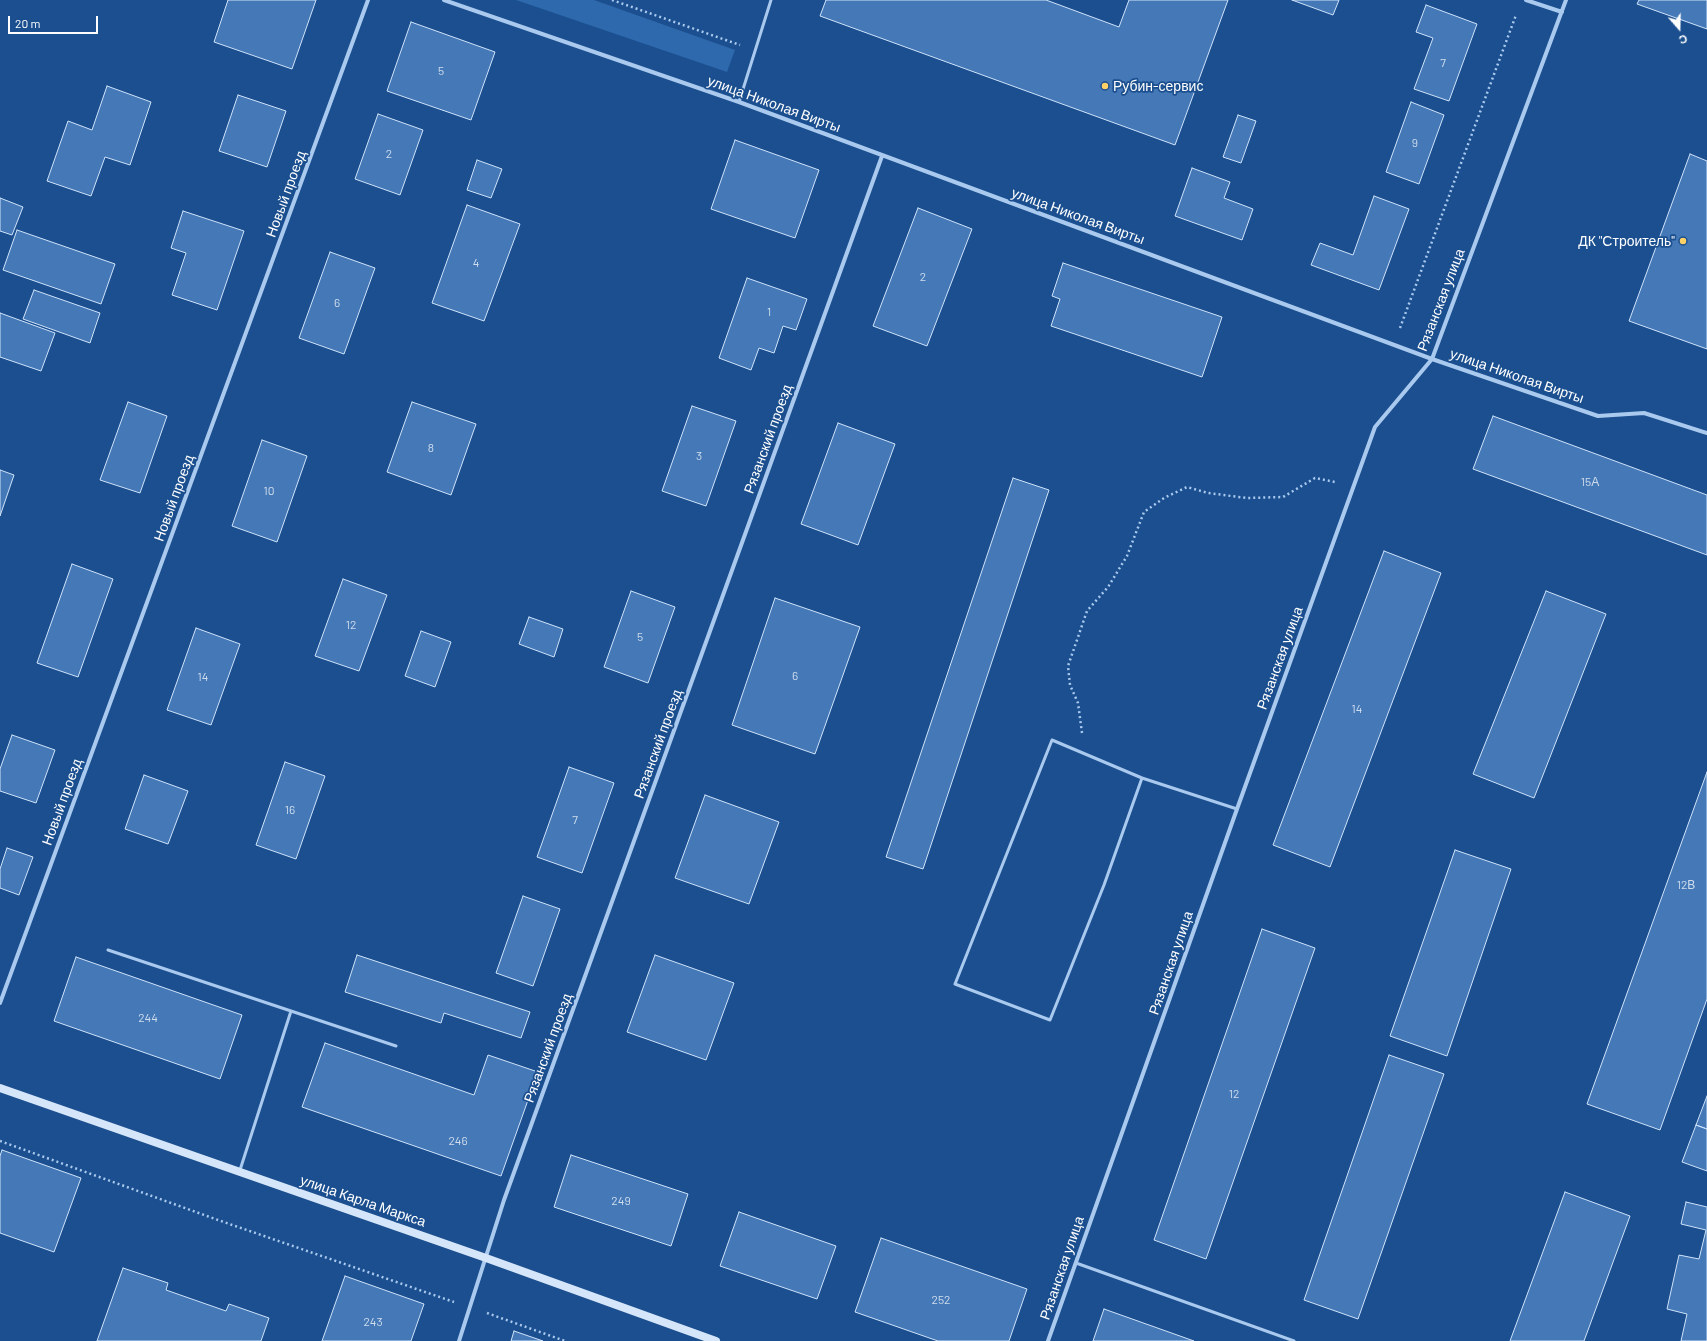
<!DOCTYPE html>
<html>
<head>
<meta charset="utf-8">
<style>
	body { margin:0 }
	#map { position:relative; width:1707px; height:1341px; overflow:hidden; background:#1b4f8f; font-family:Barlow,sans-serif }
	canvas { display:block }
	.north { position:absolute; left:1659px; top:8px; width:40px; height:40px; -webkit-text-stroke:3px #1b4f8f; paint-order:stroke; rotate:160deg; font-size:11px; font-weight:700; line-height:16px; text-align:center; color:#fff }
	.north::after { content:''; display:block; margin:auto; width:14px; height:18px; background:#fff; clip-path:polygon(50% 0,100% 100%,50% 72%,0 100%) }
	.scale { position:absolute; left:8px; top:16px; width:90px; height:18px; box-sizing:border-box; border:2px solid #fff; border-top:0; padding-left:5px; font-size:12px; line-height:14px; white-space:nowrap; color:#fff; -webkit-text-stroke:3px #1b4f8f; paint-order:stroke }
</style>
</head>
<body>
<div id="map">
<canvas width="1707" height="1341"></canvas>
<div class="north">С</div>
<div class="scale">20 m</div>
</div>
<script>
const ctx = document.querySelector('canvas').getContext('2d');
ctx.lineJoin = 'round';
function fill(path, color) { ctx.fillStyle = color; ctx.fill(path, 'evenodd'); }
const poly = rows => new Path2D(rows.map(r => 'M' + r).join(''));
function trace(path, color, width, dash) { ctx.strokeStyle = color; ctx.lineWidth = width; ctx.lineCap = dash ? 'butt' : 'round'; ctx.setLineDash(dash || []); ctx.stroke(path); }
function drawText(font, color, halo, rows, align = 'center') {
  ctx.font = font + ' Barlow,sans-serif'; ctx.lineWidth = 3.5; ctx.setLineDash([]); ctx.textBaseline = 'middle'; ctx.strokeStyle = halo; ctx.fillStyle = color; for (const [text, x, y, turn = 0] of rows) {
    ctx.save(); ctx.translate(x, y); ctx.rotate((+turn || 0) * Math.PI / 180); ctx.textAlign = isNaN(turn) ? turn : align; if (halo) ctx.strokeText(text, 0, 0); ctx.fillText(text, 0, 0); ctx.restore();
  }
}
fill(poly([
	[516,0,594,0,735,50,727,72]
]), '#2e69ad');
const building = poly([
	[228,0,316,0,292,69,214,42,228,0],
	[826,0,1046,0,1119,27,1129,0,1228,0,1175,145,820,16,826,0],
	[1292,0,1339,0,1333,15,1292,0],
	[1639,0,1707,0,1707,29,1637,4,1639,0],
	[1426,5,1477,24,1449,101,1414,89,1433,38,1416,32,1426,5],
	[411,22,495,52,471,120,387,91,411,22],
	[107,86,151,102,130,165,105,157,91,196,47,181,68,121,92,130,107,86],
	[238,95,286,111,267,167,219,151,238,95],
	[1411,102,1444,115,1419,184,1386,172,1411,102],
	[378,114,423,130,400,195,355,179,378,114],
	[1238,115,1256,121,1241,163,1223,157,1238,115],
	[735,140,819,170,795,238,711,209,735,140],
	[1690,154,1707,161,1707,349,1629,321,1690,154],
	[477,160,502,169,491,198,467,190,477,160],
	[1192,168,1230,182,1224,198,1253,209,1242,240,1175,216,1192,168],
	[1374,196,1409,209,1379,290,1311,265,1320,243,1353,255,1374,196],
	[0,198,23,207,12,235,0,231,0,198],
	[467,205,520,224,484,321,432,303,467,205],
	[918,208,972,229,927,346,873,326,918,208],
	[183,211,244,231,217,310,172,295,186,253,171,248,183,211],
	[17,230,115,264,101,304,3,270,17,230],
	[330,252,375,268,344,354,299,338,330,252],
	[1063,263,1222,317,1202,377,1051,326,1060,299,1052,296,1063,263],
	[747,278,807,299,796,330,783,326,774,353,759,348,751,370,719,358,747,278],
	[34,290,100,313,90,343,23,319,34,290],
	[0,313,55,333,41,371,0,357,0,313],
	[128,402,167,416,140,493,100,480,128,402],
	[412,402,476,424,451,495,387,472,412,402],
	[692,406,736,421,706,506,662,491,692,406],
	[1493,416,1707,495,1707,555,1473,469,1493,416],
	[838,423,895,444,858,545,801,524,838,423],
	[262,440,307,456,277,542,232,526,262,440],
	[0,470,14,475,0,516,0,470],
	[1013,478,1049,490,923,869,886,857,1013,478],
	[1384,551,1441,573,1330,867,1273,845,1384,551],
	[72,564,113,579,78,677,37,663,72,564],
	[343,579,387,595,359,671,315,656,343,579],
	[631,591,675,607,648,683,604,667,631,591],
	[1546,591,1606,614,1534,798,1473,774,1546,591],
	[775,598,860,627,815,754,732,725,775,598],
	[529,617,563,629,554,657,519,644,529,617],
	[196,628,240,644,211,725,167,710,196,628],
	[421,631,451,642,435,687,405,676,421,631],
	[12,735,55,750,36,803,0,791,0,769,12,735],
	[285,762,325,776,296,859,256,845,285,762],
	[569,767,614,783,582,873,537,857,569,767],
	[1707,772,1707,999,1660,1130,1587,1104,1707,772],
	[144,775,188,791,168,844,125,829,144,775],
	[705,795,779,822,749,904,675,878,705,795],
	[7,848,33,857,19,895,0,888,0,869,7,848],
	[1455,850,1511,869,1447,1056,1390,1036,1455,850],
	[523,896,560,909,533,986,496,973,523,896],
	[1262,929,1315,948,1206,1259,1154,1240,1262,929],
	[357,955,530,1012,521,1038,444,1013,441,1023,345,992,357,955],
	[655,955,734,983,706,1060,627,1032,655,955],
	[76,957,242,1015,220,1079,54,1021,76,957],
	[325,1043,474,1095,488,1055,538,1072,501,1176,302,1107,325,1043],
	[1389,1055,1444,1074,1358,1319,1304,1300,1389,1055],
	[1707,1096,1707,1129,1696,1125,1707,1096],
	[1696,1125,1707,1129,1707,1171,1682,1162,1696,1125],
	[2,1150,81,1178,54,1252,0,1233,0,1156,2,1150],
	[571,1155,688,1194,671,1246,554,1207,571,1155],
	[1565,1192,1630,1216,1584,1341,1510,1341,1565,1192],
	[1686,1202,1707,1207,1707,1341,1681,1341,1687,1314,1667,1309,1679,1255,1699,1259,1706,1230,1681,1224,1686,1202],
	[739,1212,836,1246,817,1299,720,1266,739,1212],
	[881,1238,1027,1289,1009,1341,938,1341,855,1312,881,1238],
	[123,1268,168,1283,166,1290,226,1311,229,1304,269,1318,261,1341,97,1341,123,1268],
	[345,1276,424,1304,411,1341,322,1341,345,1276],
	[1104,1309,1194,1341,1093,1341,1104,1309],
	[514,1331,543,1341,511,1341,514,1331]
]);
fill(building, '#4478b7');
trace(building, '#cfe3fa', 1);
trace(poly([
	[612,0,740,45],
	[1400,328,1516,15],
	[1082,733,1078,703,1070,685,1068,666,1087,611,1108,587,1127,556,1144,512,1164,498,1187,487,1208,493,1247,498,1283,497,1315,478,1335,482],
	[0,1141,218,1220,454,1302],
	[487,1313,565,1341]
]), '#a9c9ee', 2.5, [2, 3]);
trace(poly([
	[739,102,771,0],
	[1142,778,1052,740,955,984,1050,1020,1104,885,1142,778,1237,809],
	[108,950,291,1011],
	[240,1170,291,1011,396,1046],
	[1076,1263,1294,1341]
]), '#a9c9ee', 3);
trace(poly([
	[444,0,739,102,1432,359,1598,416,1644,413,1707,433],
	[1526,0,1562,12],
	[0,1003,368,0],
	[459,1341,504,1200,882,156],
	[1048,1341,1237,809,1375,427,1432,359,1566,0]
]), '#a9c9ee', 4);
trace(poly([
	[0,1088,486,1258,716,1341]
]), '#d6e6fa', 8);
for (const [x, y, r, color] of [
	[1105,86,4,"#ffd166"],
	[1683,241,4,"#ffd166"]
]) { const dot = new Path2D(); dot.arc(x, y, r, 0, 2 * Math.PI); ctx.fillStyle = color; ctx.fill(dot); trace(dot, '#1b4f8f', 1.5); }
drawText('12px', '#d0dded', null, [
	["7",1443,63],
	["5",441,71],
	["9",1415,143],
	["2",389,154],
	["4",476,263],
	["2",923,277],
	["6",337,303],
	["1",769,312],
	["8",431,448],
	["3",699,456],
	["15А",1590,482],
	["10",269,491],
	["12",351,625],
	["5",640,637],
	["6",795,676],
	["14",203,677],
	["14",1357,709],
	["16",290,810],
	["7",575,820],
	["12В",1686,885],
	["244",148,1018],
	["12",1234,1094],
	["246",458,1141],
	["249",621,1201],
	["252",941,1300],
	["243",373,1322]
]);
drawText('14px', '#fff', '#1b4f8f', [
	["Рубин-сервис",1113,86],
	["ДК \"Строитель\"",1675,241,"right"]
], 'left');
drawText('14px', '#fff', '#1b4f8f', [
	["улица Николая Вирты",774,104,20],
	["Новый проезд",286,194,-70],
	["улица Николая Вирты",1078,216,20],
	["Рязанская улица",1441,300,-69],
	["улица Николая Вирты",1517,376,19],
	["Рязанский проезд",768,439,-70],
	["Новый проезд",174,498,-70],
	["Рязанская улица",1280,658,-70],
	["Рязанский проезд",658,744,-70],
	["Новый проезд",62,802,-70],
	["Рязанская улица",1171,963,-71],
	["Рязанский проезд",548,1048,-70],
	["улица Карла Маркса",363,1201,19],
	["Рязанская улица",1062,1268,-71]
]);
</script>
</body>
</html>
